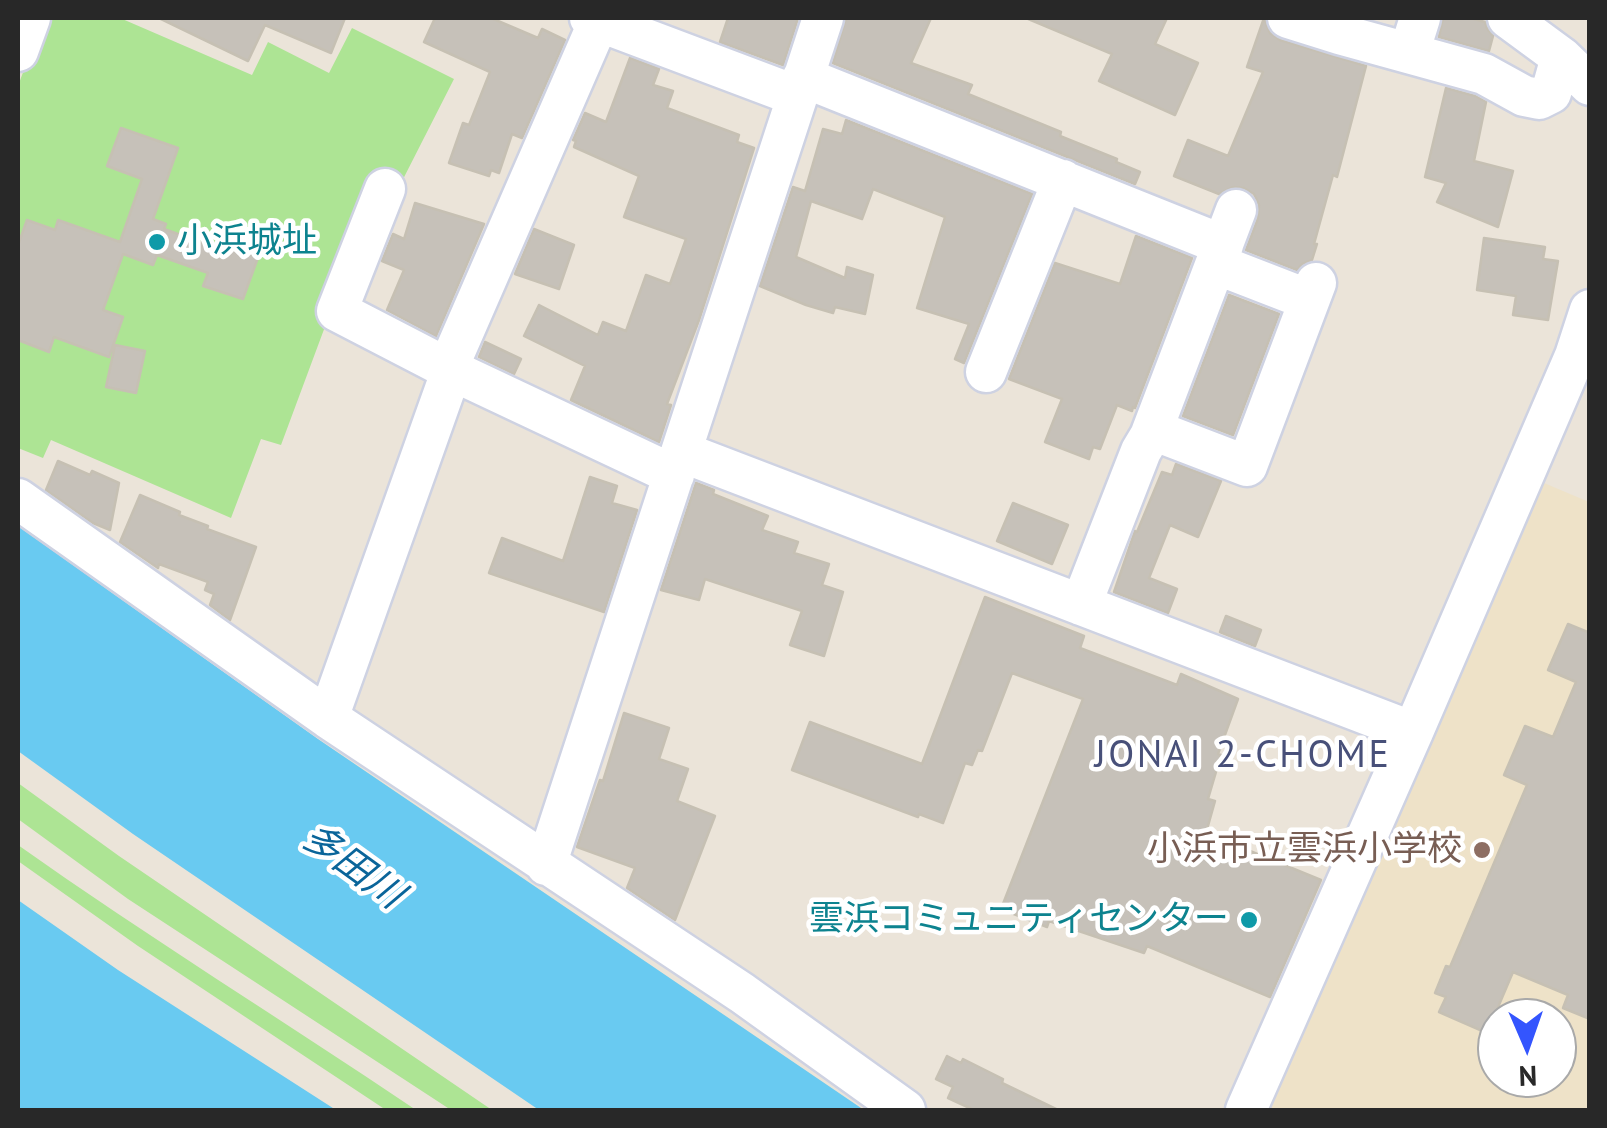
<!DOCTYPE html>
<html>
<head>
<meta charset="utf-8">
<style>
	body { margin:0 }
	#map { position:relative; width:1607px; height:1128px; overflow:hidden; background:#ebe4d9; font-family:"PT Sans",sans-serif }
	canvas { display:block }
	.frame { position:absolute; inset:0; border:20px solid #282828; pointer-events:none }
	.north { position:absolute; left:1477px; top:998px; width:100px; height:100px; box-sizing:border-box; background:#fff; border:2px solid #a9a9a9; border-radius:50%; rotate:178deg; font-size:28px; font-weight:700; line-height:40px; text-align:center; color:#282828 }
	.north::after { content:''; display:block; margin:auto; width:35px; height:45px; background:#3455fe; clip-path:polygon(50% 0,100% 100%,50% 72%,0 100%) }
</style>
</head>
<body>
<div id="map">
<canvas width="1607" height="1128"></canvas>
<div class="frame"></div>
<div class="north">N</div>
</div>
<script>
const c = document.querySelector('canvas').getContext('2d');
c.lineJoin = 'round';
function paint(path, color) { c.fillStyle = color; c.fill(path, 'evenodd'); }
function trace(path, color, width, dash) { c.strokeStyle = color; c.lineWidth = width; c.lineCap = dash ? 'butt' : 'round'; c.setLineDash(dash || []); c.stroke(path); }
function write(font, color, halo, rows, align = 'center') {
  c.font = font + ' "PT Sans","Noto Sans JP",sans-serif'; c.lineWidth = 9; c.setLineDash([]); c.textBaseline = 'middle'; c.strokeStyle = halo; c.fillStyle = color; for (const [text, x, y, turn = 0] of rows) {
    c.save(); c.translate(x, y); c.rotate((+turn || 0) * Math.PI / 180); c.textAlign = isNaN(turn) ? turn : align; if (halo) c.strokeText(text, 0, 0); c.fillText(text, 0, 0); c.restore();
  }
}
paint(new Path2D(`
	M1537,480L1589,502V1110H1259ZM1497,1018H1557V1078H1497Z`), '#eee2c8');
paint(new Path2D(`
	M43,18H120L252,75L268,42L329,73L352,28L454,79L397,191L339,289L281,445L261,439L231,518L51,440L43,458L18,448V86Z
	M18,783L119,856L492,1110H451L128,899L18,819Z
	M18,845C148,937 284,1021 416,1110H386L138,946L18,861Z`), '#ade494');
paint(new Path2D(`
	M18,526L318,739L864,1110H539L133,834L18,751Z
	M18,900L118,970L336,1110H18Z`), '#69caf1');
const building = new Path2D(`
	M159,18H345L331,53L265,25L248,61Z
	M435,18H491L538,38L542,29L565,40L522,138L512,134L499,173L491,170L489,176L449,163L463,123L469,125L490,72L424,42Z
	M728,18H798L783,65L720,42Z
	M846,18H931L911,63L972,85L968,94L1061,132L1060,136L1117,159L1116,162L1140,172L1135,184L833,63Z
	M1026,18H1167L1155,44L1198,63L1175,115L1099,81L1112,54Z
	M1264,18L1270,33L1280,40L1366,66L1337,177L1333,175L1314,244H1317L1312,260L1302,264L1297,270L1246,250L1258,218L1259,205L1254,194L1244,188L1233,187L1219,194L1174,176L1188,140L1228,156L1263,72L1247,67Z
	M1443,18H1471L1485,22L1487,28L1493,36L1489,51L1439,37Z
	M630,58L659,69L653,85L673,91L667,108L739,135L737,142L754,148L699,320L667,404L671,405L659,442L571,400L585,366L524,336L539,305L598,335L603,322L626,331L646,275L670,284L686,239L624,217L639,176L574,147L576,141L573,140L585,113L606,122Z
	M1446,88L1475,96L1486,102L1474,161L1513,171L1498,227L1437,202L1446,183L1425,177Z
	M846,120L1032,194L964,363L955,359L969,324L917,308L945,217L873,189L862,219L811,201L796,257L845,278L847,267L873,275L865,314L835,307L833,313L806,305L760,286L793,187L805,191L823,129L842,134Z
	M121,128L178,148L153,219L166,224L164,229L214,247L218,237L260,252L243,299L203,286L208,273L157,255L153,265L123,254L103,310L123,317L109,357L54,337L49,352L18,340V245L27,220L55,230L58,220L120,242L142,179L107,166Z
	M415,203L484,224L436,336L387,310L404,270L382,261L393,234L404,239Z
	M534,229L574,245L559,289L515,274Z
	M1136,236L1192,258L1135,408L1133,407L1132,411L1117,405L1100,449L1093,447L1089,459L1045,442L1062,399L1009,379L1055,263L1120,284Z
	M1484,238L1545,247L1543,259L1558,261L1548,320L1513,315L1516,296L1477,290Z
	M1229,295L1279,314L1233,435L1183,416Z
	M485,342L521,359L514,374L479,357Z
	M115,345L145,351L136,393L106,387Z
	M58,461L90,475L92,471L119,483L110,530L93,523L46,490Z
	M1176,464L1221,481L1198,537L1170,525L1149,578L1177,589L1168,613L1114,592L1135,531L1137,532L1162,472L1172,475Z
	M590,477L617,486L612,503L637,510L604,612L489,573L502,538L563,561Z
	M696,483L714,490L713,494L768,516L762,530L798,542L794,553L829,564L822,585L843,592L824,656L790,645L802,611L705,579L699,600L661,590Z
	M140,495L180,512L179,515L208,526L207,529L256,547L230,620L210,605L214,594L205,590L208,582L159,564L158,568L120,542Z
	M1013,503L1068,525L1052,564L997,541Z
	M985,597L1084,636L1080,648L1177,685L1181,674L1238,699L1218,754L1221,755L1208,799L1215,801L1206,833L1321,880L1270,997L1147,946L1144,953L1049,921L1047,927L1001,909L1083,699L1012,673L982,751L978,750L972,765L965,763L943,823L919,814L918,817L792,770L810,722L922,764Z
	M1226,616L1261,630L1255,646L1220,632Z
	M1568,624L1590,633V1019L1563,1008L1568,995L1513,972L1487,1033L1439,1012L1446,997L1435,993L1446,966L1450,967L1527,785L1504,775L1525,726L1553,737L1576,682L1548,670Z
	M624,713L669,728L659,759L688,769L677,801L715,816L675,920L627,888L635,868L577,847L600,780L603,781Z
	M947,1056L961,1063L963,1059L1003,1079L1002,1083L1058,1110H974L948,1098L953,1087L936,1079Z`);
paint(building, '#c6c1b9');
trace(building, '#c6c0b3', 2.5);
const minor = new Path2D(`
	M590,18L797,96
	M1288,18L1339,34L1484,74L1524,96L1539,99L1551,93L1561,57
	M1508,18L1561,57L1590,85
	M18,51L30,18
	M1409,53L1420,18
	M803,77L1223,245
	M385,189L337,311L449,369L674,475
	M1216,264L1309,300
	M986,372L1063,180
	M1153,430L1247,466L1316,283
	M682,452L1413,732
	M18,499L328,718L742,993L905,1110
	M1081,605L1141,451L1150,436L1236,210
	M328,718L449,378L450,363L599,21
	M546,865L823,18
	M1246,1110L1413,732L1575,356L1590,310`);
trace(minor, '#ced2e2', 45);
trace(minor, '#fff', 40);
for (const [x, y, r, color] of [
	[157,242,10,"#0f9aa8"],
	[1482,850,10,"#8d6e63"],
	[1249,920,10,"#0f9aa8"]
]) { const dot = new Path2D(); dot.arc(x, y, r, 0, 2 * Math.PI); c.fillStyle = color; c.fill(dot); trace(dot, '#fff', 4); }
write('35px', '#0d838f', '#fff', [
	["小浜城址",177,242],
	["雲浜コミュニティセンター",1229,920,"right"]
], 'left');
write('35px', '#785e54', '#fff', [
	["小浜市立雲浜小学校",1462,850]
], 'right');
c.letterSpacing = '2.5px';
write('38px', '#485079', '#fff', [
	["JONAI 2-CHOME",1243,756]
]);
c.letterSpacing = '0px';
write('italic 38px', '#0a659a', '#fff', [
	["多田川",352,867,36]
]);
</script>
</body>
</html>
